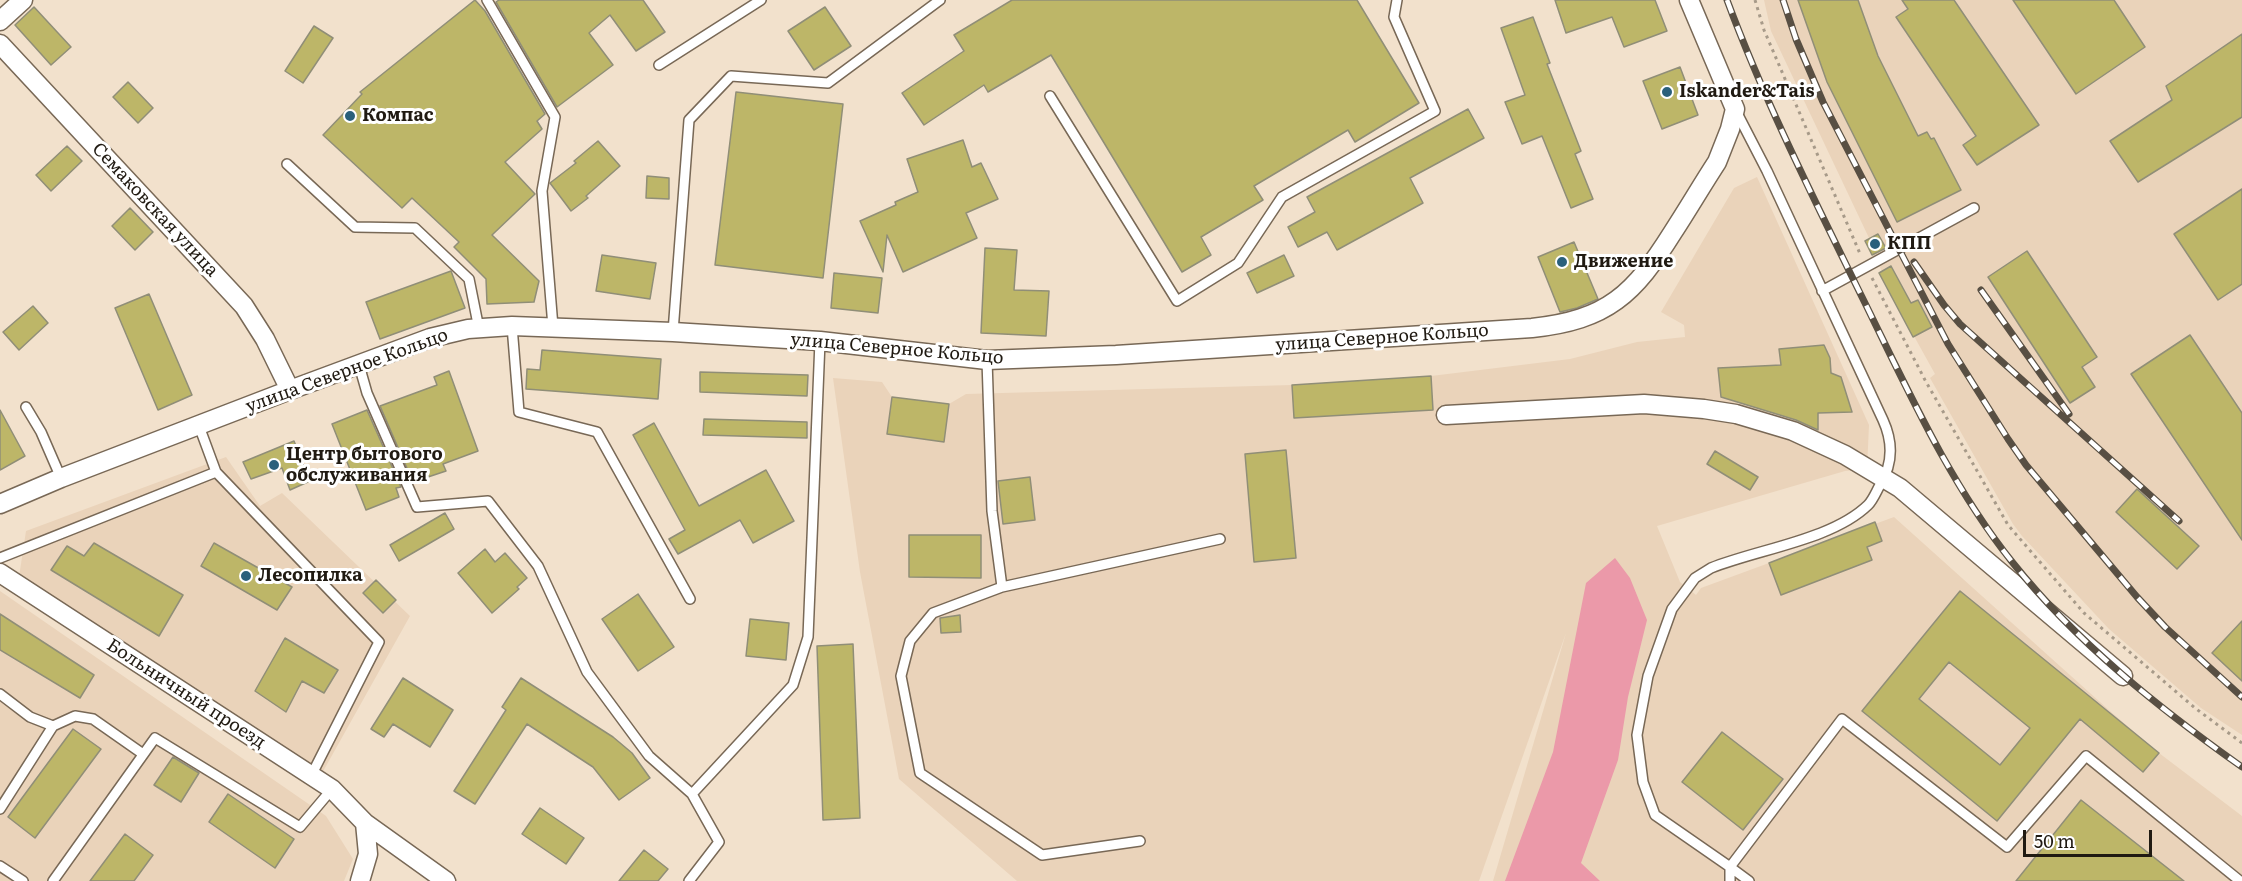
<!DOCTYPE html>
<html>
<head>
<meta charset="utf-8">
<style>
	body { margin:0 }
	#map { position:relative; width:2242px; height:881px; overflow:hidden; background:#f2e1cc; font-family:Literata,serif }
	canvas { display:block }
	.scale { position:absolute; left:2023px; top:830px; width:129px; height:27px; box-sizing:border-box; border:3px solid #201a12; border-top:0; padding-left:8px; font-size:18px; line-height:21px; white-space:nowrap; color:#201a12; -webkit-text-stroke:4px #fff; paint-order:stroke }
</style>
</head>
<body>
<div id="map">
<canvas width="2242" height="881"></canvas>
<div class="scale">50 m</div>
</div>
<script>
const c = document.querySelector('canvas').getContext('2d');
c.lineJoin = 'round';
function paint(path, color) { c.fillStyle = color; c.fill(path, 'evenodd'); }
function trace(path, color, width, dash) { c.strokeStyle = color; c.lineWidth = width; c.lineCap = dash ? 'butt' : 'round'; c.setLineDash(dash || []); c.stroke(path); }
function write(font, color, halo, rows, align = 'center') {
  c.font = font + ' Literata,serif'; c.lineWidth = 6; c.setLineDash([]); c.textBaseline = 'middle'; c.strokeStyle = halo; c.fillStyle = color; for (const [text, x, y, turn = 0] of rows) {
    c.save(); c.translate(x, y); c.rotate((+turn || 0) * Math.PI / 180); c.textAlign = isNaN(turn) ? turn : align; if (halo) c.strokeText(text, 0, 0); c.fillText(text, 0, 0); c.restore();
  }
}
paint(new Path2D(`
	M1764,0H2242V735L2201,708L2109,629L2022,536L2013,524L1930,378L1935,374L1879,273L1882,271L1865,241L1869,238L1771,31Z
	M1757,177L1869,425L1867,469L1845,471L1657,526L1680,582L1696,595L1701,588L1894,517L2110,711L2159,753L2242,816V881H1493L1566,633L1479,881H1017L899,779L860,572L833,378L882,382L892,397L949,404L966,394L1292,385L1431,376L1570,359L1637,342L1685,337L1684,325L1661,312L1734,188Z
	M226,457L260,506L282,493L410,616L321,775L19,577L26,531Z
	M0,591L326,816L353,859L344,881H0Z`), '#ead3ba');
paint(new Path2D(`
	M1615,558L1630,578L1647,620L1628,697L1618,760L1581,863L1600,881H1505L1553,752L1586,583Z`), '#eb99a9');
const building = new Path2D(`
	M475,0L485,11L545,114L537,121L542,129L505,162L535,194L492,235L539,281L534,302L487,304L486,279L454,247L459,242L412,198L402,208L323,135L362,94L360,92Z
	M499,0H643L665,32L636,51L610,15L589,33L613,65L557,107L496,2Z
	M1012,0H1357L1419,103L1355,142L1348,130L1254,186L1263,200L1201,237L1211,255L1182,272L1051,55L988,92L984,85L924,125L902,93L964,51L954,35Z
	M1555,0H1655L1667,31L1624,47L1612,17L1566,33Z
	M1798,0H1858L1878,56L1918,136L1927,132L1931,139L1934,138L1961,190L1897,222L1827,82Z
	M1902,0H1954L2039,125L1977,165L1963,145L1976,136L1896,17L1908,9Z
	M2013,0H2114L2145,47L2076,94Z
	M34,7L71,47L51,65L15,25Z
	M825,7L851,46L814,70L788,31Z
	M1533,17L1550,63L1547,64L1581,151L1575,154L1593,199L1571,208L1542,136L1522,144L1505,102L1525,95L1501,28Z
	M314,26L333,38L303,83L285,71Z
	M2242,34V117L2138,182L2110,141L2172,100L2166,86Z
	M1680,67L1698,115L1662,129L1643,81Z
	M128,82L153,108L138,123L113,97Z
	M736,92L843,104L823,278L715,265Z
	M1468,109L1484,138L1410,178L1423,203L1337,250L1327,232L1298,247L1288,227L1315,212L1307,197Z
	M963,140L972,167L981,163L998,199L966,213L977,238L903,272L887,235L883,272L860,221L896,205L895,202L918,192L907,159Z
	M598,141L620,166L586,196L588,198L571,211L550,183L576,163L574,161Z
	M67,146L82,161L51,191L36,175Z
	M647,176L669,178V199L646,198Z
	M2242,189V284L2218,300L2174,234Z
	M130,208L153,232L135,250L112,226Z
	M1878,234L1886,248L1872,255L1865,241Z
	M1574,242L1598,299L1577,308L1560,312L1538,257Z
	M985,248L1017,250L1014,290L1049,291L1046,336L981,333Z
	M2027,251L2097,357L2082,367L2095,387L2070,403L1988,277Z
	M602,255L656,263L650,299L596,291Z
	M1284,255L1294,276L1257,293L1247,273Z
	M1891,266L1911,303L1918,300L1932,327L1913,337L1879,273Z
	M451,271L465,308L380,339L366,302Z
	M834,273L882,278L878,313L831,308Z
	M149,294L192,395L158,410L115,308Z
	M33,306L48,323L19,350L3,332Z
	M2190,335L2242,413V540L2131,374Z
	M1824,345L1830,358L1831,373L1841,377L1852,412L1818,413V430L1796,420L1721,397L1718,368L1781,365L1779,349Z
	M542,350L661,359L658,399L526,389L527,369L540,370Z
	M449,371L478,451L443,464L446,471L413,482L380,406L437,385L434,377Z
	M700,372L808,375L807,396L700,392Z
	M1431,376L1433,410L1294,418L1292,385Z
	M892,397L949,404L944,442L887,434Z
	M0,410L25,456L0,470Z
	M367,410L401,487L396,488L399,497L366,510L332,424Z
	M704,419L807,422V438L703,435Z
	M654,423L699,506L766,470L794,521L753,543L740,520L678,554L669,539L685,530L633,435Z
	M294,441L310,481L290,490L282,468L251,479L243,462Z
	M1286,450L1296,558L1254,562L1245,454Z
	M1715,451L1758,477L1750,490L1707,464Z
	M1030,477L1035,520L1003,524L998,481Z
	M2137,489L2199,546L2177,569L2116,512Z
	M445,513L454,529L399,561L390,545Z
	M1875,522L1882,541L1867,547L1872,560L1781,595L1769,563Z
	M909,535H981V578L909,577Z
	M94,543L183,595L159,636L51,570L67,546L84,556Z
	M214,543L292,587L277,610L201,566Z
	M485,549L495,562L505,553L527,578L517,587L519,589L492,613L458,573Z
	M376,580L396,600L383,613L363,593Z
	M1960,591L2159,753L2143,772L2080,719L1997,821L1862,711ZM1949,662L2030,728L2000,765L1919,699Z
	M638,594L674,647L638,671L602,619Z
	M0,614L94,675L80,698L0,650Z
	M960,615L961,632L941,633L940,618Z
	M750,619L789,623L786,660L746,656Z
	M2242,621V681L2212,653Z
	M285,638L338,670L324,693L302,681L286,712L255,691Z
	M853,644L860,818L823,820L817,646Z
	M403,678L453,710L430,747L393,724L384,737L371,729Z
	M521,678L613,737L632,753L650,778L619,800L593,767L527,724L475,804L454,791L506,710L502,707Z
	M73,729L101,749L35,838L8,817Z
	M1722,732L1783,779L1743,830L1682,782Z
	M173,757L199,773L181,802L154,785Z
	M228,794L294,839L275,868L209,822Z
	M2081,800L2184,881H2016Z
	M540,808L584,838L566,864L522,834Z
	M125,834L153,855L134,881H90Z
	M644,850L668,869L658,881H619Z`);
paint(building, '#bdb668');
trace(building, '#908e77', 1.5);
const lane = new Path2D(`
	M487,0L555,117L542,191L553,327
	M659,65L761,0
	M1050,96L1177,301L1238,263L1282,197L1435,111L1394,17L1397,0
	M287,164L355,227L415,228L469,279L479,329
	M1822,291L1974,208
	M512,326L519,412L597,432L690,599
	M673,332L689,120L731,76L828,83L940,0
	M987,360L992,511L1002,587L933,613L910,641L901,676L920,773L1042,855L1140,841
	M359,365L367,393L417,507L488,501L538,566L587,672L649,756L692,794
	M26,407L41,432L61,478
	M199,426L216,472
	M0,558L216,472L379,642L311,776
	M1002,587L1220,539
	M0,694L30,717L53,726L75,716L93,719L143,754
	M0,809L53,726
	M0,866L23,881
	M53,881L155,738L300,827L332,789
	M689,881L719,842L692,794L793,685L808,637L820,341
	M1730,881V867L1655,815L1643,782L1637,735L1648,676L1672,609L1695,578L1711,568C1758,549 1832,540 1868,505C1873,500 1876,492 1880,485C1893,464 1893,442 1883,420L1767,171L1736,111
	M1749,881L1730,867L1842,719L2007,847L2086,756L2240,881`);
const street = new Path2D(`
	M0,21L23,0
	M0,44L244,306L265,339L290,390
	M1446,415L1644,404L1704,409L1736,414L1793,431L1845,455L1900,488L2123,676
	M0,504L61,478L290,390L430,338L468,329L512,326L673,332L820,341L987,360L1116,355L1532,328C1608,320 1634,294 1673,232C1688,209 1702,185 1717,162L1730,129L1735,109L1689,0
	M0,573L332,789L365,823L446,881
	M360,881L368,854L365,823`);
trace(lane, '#786856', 12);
trace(street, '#786856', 21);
trace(new Path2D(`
	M1755,0L1764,30L1861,256
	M1872,278L1925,380L2008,525L2084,613L2195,708L2242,743`), '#a79a89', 3, [3, 4.5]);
trace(lane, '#fff', 9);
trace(street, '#fff', 18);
const rail = new Path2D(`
	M1727,0C1765,102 1814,199 1862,297C1907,388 1949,483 2013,563C2076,642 2160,709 2242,767
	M1783,0L1796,39L1823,102L1948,344L2008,439L2026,465L2137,597L2165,627L2242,697
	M1914,262L1944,305L1960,324L2179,521
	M1981,290L2069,414`);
trace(rail, '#584f43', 7);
trace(rail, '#fff', 4.5, [14]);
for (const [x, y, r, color] of [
	[1667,92,6,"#2a607b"],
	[350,116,6,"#2a607b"],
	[1875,244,6,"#2a607b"],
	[1562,262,6,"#2a607b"],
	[274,465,6,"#2a607b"],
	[246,576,6,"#2a607b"]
]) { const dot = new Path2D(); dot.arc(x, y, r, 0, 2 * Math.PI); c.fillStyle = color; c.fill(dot); trace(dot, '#fff', 2); }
write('bold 18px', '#201a12', '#fff', [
	["Iskander&Tais",1679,92],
	["Компас",362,116],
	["КПП",1887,244],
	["Движение",1574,262],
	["Центр бытового",286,455],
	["обслуживания",286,476],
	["Лесопилка",258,576]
], 'left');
write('18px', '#201a12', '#fff', [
	["Семаковская улица",155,210,47],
	["улица Северное Кольцо",1382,338,-4],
	["улица Северное Кольцо",897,349,5],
	["улица Северное Кольцо",347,371,-20],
	["Больничный проезд",186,694,33]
]);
</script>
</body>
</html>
